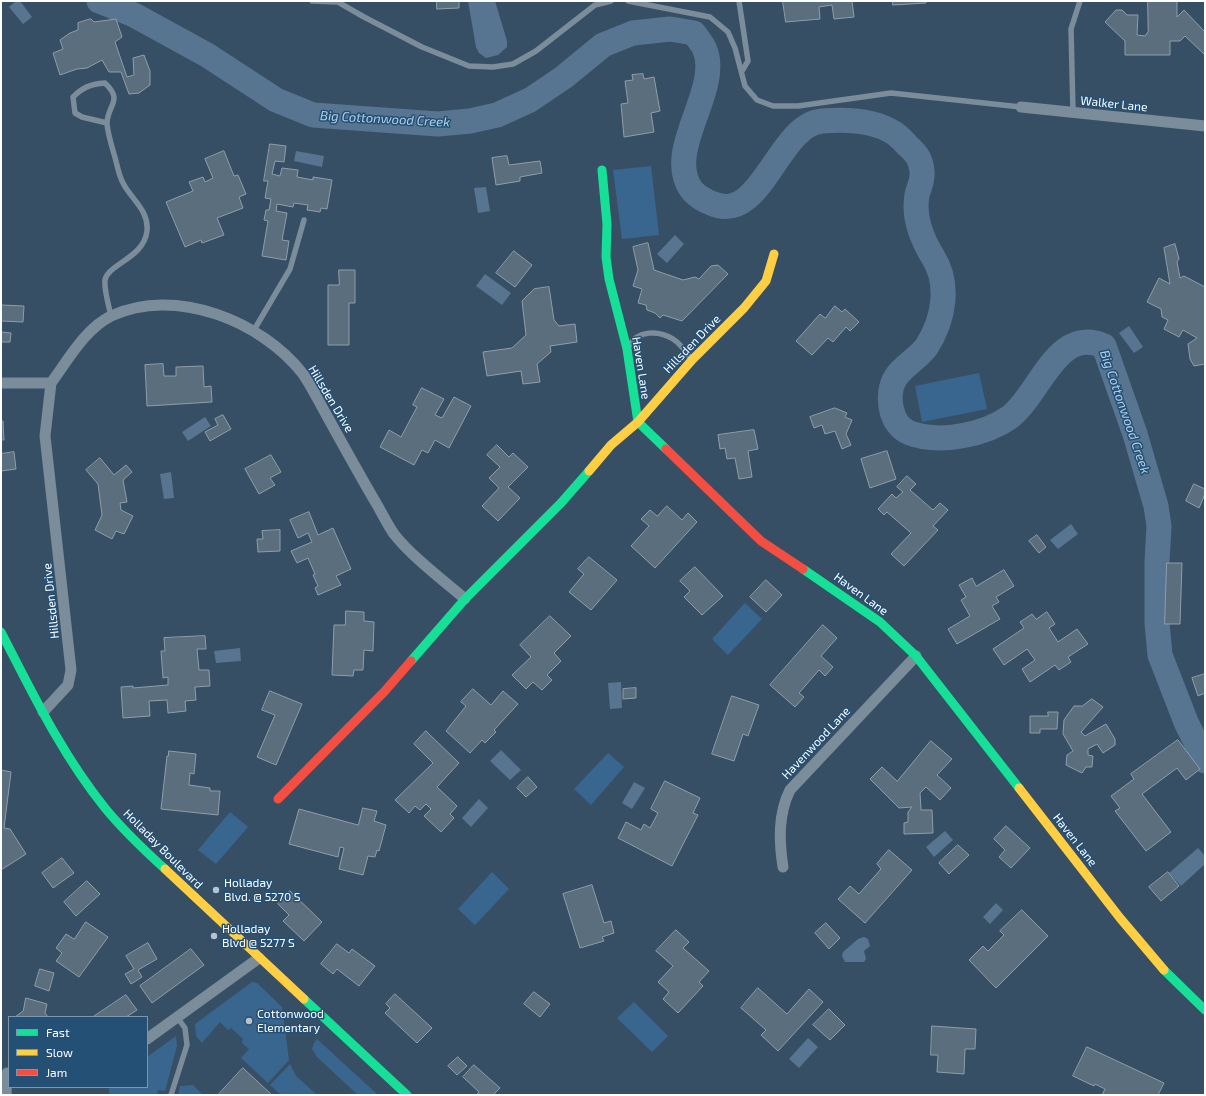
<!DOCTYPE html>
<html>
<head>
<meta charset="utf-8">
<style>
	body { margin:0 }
	#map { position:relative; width:1206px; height:1096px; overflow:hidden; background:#374f64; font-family:"Exo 2",sans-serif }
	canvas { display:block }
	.frame { position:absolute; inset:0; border:2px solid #fff; pointer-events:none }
	.legend { position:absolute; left:8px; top:1016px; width:140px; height:72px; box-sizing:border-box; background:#255076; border:1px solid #7c96ad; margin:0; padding:5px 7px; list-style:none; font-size:12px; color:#fff }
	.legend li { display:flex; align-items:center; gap:8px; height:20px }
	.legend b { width:20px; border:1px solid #7c96ad }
</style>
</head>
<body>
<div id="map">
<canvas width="1206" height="1096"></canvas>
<div class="frame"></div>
<ul class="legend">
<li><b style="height:5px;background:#16e098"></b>Fast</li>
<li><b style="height:5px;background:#ffcf43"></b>Slow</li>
<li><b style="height:5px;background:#f24e42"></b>Jam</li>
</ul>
</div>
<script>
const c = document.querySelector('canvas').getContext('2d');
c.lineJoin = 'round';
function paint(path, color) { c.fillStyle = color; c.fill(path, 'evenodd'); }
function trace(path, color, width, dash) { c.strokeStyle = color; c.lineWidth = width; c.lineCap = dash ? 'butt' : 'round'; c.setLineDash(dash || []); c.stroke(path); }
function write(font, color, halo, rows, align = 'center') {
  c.font = font + ' "Exo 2",sans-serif'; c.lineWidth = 3; c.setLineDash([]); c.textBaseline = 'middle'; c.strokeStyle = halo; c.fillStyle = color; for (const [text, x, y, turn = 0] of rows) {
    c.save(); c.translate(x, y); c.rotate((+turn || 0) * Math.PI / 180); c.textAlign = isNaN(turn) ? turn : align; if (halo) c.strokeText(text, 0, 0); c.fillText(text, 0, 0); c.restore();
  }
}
paint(new Path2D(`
	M651,166L659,235L622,239L613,170Z
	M979,373L987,409L922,422L915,386Z
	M745,603L762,619L728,655L712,639Z
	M608,753L624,767L591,805L574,789Z
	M230,812L248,827L216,864L198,850Z
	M492,872L509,889L475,925L458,909Z
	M252,982L257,983L282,1007L289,1060L268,1083L241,1058L249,1049L242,1043L243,1039L231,1028L228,1030L220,1022L202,1043L196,1036L195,1024Z
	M634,1002L668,1036L652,1052L617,1018Z
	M176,1036L177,1046L165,1091L158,1090L157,1095H109V1087H147V1057Z
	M317,1039L378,1095H358L317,1057L312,1049L314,1043Z
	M290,1064L296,1076L317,1095H281L270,1085Z
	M193,1085L203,1095H178L180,1086Z`), '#39668e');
paint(new Path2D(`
	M16,1H20L32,17L23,24L9,7Z
	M468,1H495L507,41V47L498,55L486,58L479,53L476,47Z
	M296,151L324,156L322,167L294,161Z
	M486,187L490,211L478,213L474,188Z
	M675,235L684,244L667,263L657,254Z
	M485,274L511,293L502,305L476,286Z
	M1129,326L1143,347L1134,353L1119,333Z
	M205,417L211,426L188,441L182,432Z
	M171,472L174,498L164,499L160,474Z
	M1071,524L1078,534L1058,549L1050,540Z
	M240,648L241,661L216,663L214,651Z
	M621,682L622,708L610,709L608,683Z
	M501,750L521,770L510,780L490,761Z
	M634,782L645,788L632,809L622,803Z
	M479,799L488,808L471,827L462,818Z
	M945,831L953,840L934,857L926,847Z
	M1198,848L1205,856V864L1181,886L1169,873Z
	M996,903L1003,910L990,924L983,917Z
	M864,937L868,939L870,946L864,951L866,959L864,962H845L842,956L843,952L858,939Z
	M808,1038L818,1047L799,1068L789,1059Z`), '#577591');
trace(new Path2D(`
	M99,1L134,15L207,55L276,100L313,115L438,124L470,121L497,115L530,100L564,77L603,45L633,33L670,29L694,33C697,38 703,44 705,50C721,91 664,150 691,189C695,195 705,201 711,203C762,226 777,125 822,121C845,119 874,120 894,133C899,136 904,142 908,146C917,154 921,160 922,171C923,181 919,187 917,195C913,217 922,239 933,257C950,284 944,319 927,346C919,358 904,365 896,377C885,394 890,426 910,433C939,444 985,435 1010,417C1040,394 1057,325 1104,346L1135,434L1156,506L1159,526L1157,562V623L1160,655L1186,722L1205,761`), '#577591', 25);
const building = new Path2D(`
	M437,1H459V8L437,9Z
	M783,1H852L854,17L834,19L832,5L819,7L820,19L786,22Z
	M893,1H926V3L893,5Z
	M1148,1H1177V17L1184,10L1205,32V55L1185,36L1180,41H1170V55H1125V41L1105,22L1116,10H1122L1127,15H1138L1137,35L1145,36L1148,32Z
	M91,19L94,22L116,19L122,37L115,42L127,77L134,75L133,58L144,55L150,71V85L139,93L129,94L121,72H109L102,60L87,68L77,69L60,75L53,53L63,49L60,40L70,33L78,30V23Z
	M643,74L644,79L654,77L660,111L651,113L654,132L624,137L621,104L628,103L625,81L633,80L632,75Z
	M270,144L286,146L284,162L275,161L272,174L280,176L282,168L298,170L297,177L313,180V177L332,180L327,209L321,208L320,212L307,210L308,205L294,203L293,207L277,204L276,211L287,213L282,240L289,241L286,260L262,256L268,221L264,220L266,210H269L271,199L265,198L268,181H264Z
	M224,151L234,176L238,175L246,194L239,197L243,208L217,218L224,235L202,243L201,240L185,247L166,202L193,191L189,182L203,177L205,182L213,178L205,159Z
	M507,156L509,165L540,161L542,173L520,177V181L496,185L492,158Z
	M648,243L654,270L683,280L695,277L699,279L711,266L718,265L728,274L682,321L663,315L660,318L655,313L647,310L646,305L638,303L642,289L633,286L638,270L633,247Z
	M1175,244L1179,259L1177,262L1180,278L1184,276L1205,287V364L1194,366L1190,359L1188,344L1197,338L1183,330L1179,337L1164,329L1168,320L1162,317L1161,309L1147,302L1159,278L1170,284L1164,248Z
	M514,251L532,265L515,287L496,273Z
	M339,270H355V303H349V345H328V285H339Z
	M549,287L554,320L559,326L575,324L577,342L550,346L551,352L537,364L540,382L523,384L521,371L487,376L483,352L512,348L526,335L522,301L534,289Z
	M1,305L24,306L23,322L1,321Z
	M835,306L842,312L845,309L859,322L850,331L846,327L833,342L828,338L812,355L796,341L820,314L825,318Z
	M1,332L11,333L10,342H1Z
	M163,364L164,376H176V367L203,366L204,387L211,386L212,402L147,406L145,365Z
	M422,388L444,399L435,415L442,418L454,397L471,406L449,448L435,440L428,453L422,450L414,465L380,447L389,430L401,437L417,407L413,405Z
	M835,408L847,413L845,417L852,420L846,434L851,445L842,449L835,431L825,434L822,425L814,428L810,417Z
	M223,415L231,429L210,441L205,432L218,425L215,419Z
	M1,421H3L4,440H1Z
	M754,430L758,449L748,451L752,477L739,479L735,458L727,459L725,448L720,449L718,435Z
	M497,445L509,457L513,453L528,467L508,487L520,498L498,521L482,506L499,488L489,478L500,467L487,455Z
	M887,451L896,479L870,488L861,459Z
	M14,452L16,469L1,471V454Z
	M271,455L281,472L270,478L275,485L259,494L245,469Z
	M100,458L114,475L126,465L132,472L123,480L127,502L120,503L121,510L133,516L124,534L116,531L112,539L95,530L102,515L98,484L86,470Z
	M907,476L916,484L910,490L933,510L940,503L948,510L933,526L938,530L904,566L891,554L911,533L887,512L884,515L878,509L892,494L896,498L903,492L897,487Z
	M1194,484L1205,489V494L1199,508L1186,501Z
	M667,506L682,520L688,513L697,522L655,568L631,546L649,526L641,519L650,510L657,516Z
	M309,512L318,535L333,528L351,569L336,576L341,585L318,595L315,588L318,586L313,575L315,574L308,558L297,563L291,551L312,542L308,533L298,538L290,520Z
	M280,530V551L258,552L257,539H263L262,531Z
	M1037,535L1046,547L1039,553L1029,541Z
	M589,557L617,580L591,610L569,592L584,574L578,569Z
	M1167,563H1182L1180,624H1165Z
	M695,567L723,596L702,615L684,597L690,591L680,581Z
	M1004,570L1014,586L996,597L999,602L992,606L1000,619L957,644L948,629L970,616L961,600L966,597L959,585L972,578L976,586Z
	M766,580L782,595L766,612L750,597Z
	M346,611L364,612V621L374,622L373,651L364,650L363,670H354L353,676L332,675L334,625H345Z
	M1047,612L1055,624L1049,628L1058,642L1077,629L1088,644L1068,657L1071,662L1059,670L1055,665L1030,682L1022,669L1035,660L1027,649L1004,665L993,649L1024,628L1020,622L1032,614L1036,619Z
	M550,616L571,636L554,653L561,661L547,675L552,680L542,690L533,682L526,689L512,675L531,657L520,645Z
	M823,625L837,638L821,656L833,667L825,676L819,670L799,693L804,697L795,707L770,685Z
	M205,636L206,649H197L199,670H209L210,686L195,687L196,700L185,701L186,711L168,713L167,700L149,701L150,716L123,718L121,687L133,686V688L168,685V677L163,678L161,651H165L164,638Z
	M1205,674V693L1198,696L1192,678Z
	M636,688V698L623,699V689Z
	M473,689L491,705L503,691L518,704L494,730L496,732L485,743L482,740L470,753L446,731L466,706L461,702Z
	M270,691L302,704L276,765L257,757L275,715L262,710Z
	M732,696L759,705L748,736L743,734L734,761L712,754Z
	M1092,699L1103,707L1081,732L1085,736L1106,724L1115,739V745L1103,753L1097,744L1088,749V755L1093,756L1092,767H1086L1082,773L1066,765L1067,755L1073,751L1063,734L1064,720L1074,706H1082Z
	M1048,712H1058L1057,729H1040V733H1030V716H1048Z
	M426,731L459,763L437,787L457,806L450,814L454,818L441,832L424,816L431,809L426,804L420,810L415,806L409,813L395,800L433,763L414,744Z
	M1178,740L1200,769L1186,780L1177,768L1142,794L1171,832L1146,851L1115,811L1120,808L1111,796L1134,779L1131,774Z
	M931,741L952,759L937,775L951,788L940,800L926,787L920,793L921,810H932L933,833L904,834V823L908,822V812L912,807L899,808L870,779L882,767L897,781Z
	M169,751L196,754L194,774L190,773L189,785L210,788V791H220L218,815L161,809L167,756H168Z
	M1,770L11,772L4,828L10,829L26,854L1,870Z
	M528,777L537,787L526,797L517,788Z
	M665,781L700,798L693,813L698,815L672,866L618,838L626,822L641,830L644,824L650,828L658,813L651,809Z
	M363,808L377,811L374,821L386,825L379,851L377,850L375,857L368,856L363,875L339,869L344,848L340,847L338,857L289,844L299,809L358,825Z
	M1006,826L1030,848L1011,868L999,857L1005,850L994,839Z
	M958,845L969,855L949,874L939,863Z
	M889,850L912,870L865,923L838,899L850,886L859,894L881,869L877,864Z
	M62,858L74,873L53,888L42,873Z
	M1168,872L1179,886L1161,901L1149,887Z
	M87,881L100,894L76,916L64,902Z
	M592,885L604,923L611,921L614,933L602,937L604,941L580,948L563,894Z
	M290,891L322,922L304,941L283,921L289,915L278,904Z
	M1022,910L1048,936L996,988L969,960L983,946L988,951L1004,935L1000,931Z
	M86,922L108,937L79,977L56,961L62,953L56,948L66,934L74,939Z
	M826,923L840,938L829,949L815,933Z
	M676,930L689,942L683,948L709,971L699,982L703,986L678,1013L663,999L669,992L658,982L673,966L656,951Z
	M148,943L157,959L138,970L142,977L131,984L125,974L134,969L126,956Z
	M337,944L349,953L352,949L375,966L359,986L337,969L333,974L321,964Z
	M191,949L204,965L152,1003L140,986Z
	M40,969L54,973L49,991L35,986Z
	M758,988L787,1014L809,989L823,1002L778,1051L761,1035L766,1030L741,1008Z
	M534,992L550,1004L540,1017L524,1004Z
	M395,994L432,1028L417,1043L385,1013L390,1008L386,1004Z
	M126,995L137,1010L126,1017H93Z
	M26,998L47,1004L45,1013L48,1017H15L23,1011Z
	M829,1009L845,1025L830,1040L813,1025Z
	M932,1026L976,1029L975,1049H965L964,1074L937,1072L938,1055H931Z
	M1087,1047L1164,1083L1158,1095H1102L1105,1089L1095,1084L1094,1086L1073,1076Z
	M458,1057L467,1066L457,1075L448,1066Z
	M474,1065L500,1088L493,1095H476L479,1092L463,1077Z
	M243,1068L272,1095H218Z`);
paint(building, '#5b6e7e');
trace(building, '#8e9eaa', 1);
trace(new Path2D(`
	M312,1L338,2L364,17L422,47L469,66L493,67L513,64L536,51L595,5L611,1
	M628,1L710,17L728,32L735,48L745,86L757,100L773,106H798L891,93L1021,107
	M739,1L748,61L742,71
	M1073,112L1071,29L1080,1
	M107,123L82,117L75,113L73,97C83,87 91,84 105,83C124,101 107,105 107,124C108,134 111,144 114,154C117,163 118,174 123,183C131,199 149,210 147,231C144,258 108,264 105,280C104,291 109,306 111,316
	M254,330L290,269L304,220
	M629,346C637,330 659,330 673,339C681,344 686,352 692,360
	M171,1095L187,1045L185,1028L177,1017`), '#7b8c9b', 5.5);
trace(new Path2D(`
	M1021,107L1205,126
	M1,383H51C68,360 85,329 111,316C175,286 262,321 303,374C312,387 319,402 327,416C343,445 359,474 376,503C382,513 387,524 394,534C411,556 444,581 465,599
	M43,712L68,685L71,670L45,436L51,383
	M783,867C779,841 778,814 790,790L916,656
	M147,1039L259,958
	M6,1095L7,1073`), '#7b8c9b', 11);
trace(new Path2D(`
	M602,170L607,224L606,257L609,279L627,349L638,422L666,449
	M803,569L880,622L916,656L1019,788
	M1,632C32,692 62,755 105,808C123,830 144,850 165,869
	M411,661L465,599L561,503L589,471
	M1164,970L1205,1010
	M304,999L407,1095`), '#16e098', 9);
trace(new Path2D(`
	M589,471L611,445L638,422L692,360L744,308L766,281L774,254
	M1019,788L1120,918L1164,970
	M165,869L304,999`), '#ffcf43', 9);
trace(new Path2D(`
	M666,449L761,541L803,569
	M278,799L384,692L411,661`), '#f24e42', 9);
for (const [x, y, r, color] of [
	[216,890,4,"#b9c1c9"],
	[214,936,4,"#b9c1c9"],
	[249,1021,4,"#b9c1c9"]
]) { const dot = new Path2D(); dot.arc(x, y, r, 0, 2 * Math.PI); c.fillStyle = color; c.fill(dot); trace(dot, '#255076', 1.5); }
write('12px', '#fff', '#255076', [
	["Walker Lane",1114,104,6],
	["Hillsden Drive",692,344,-46],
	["Haven Lane",641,368,81],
	["Hillsden Drive",331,399,59],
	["Haven Lane",861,594,36],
	["Hillsden Drive",51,601,-96],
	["Havenwood Lane",816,743,-47],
	["Haven Lane",1075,840,52],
	["Holladay Boulevard",163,849,45]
]);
write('12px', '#fff', '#255076', [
	["Holladay",224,883],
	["Blvd. @ 5270 S",224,897],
	["Holladay",222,929],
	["Blvd @ 5277 S",222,943],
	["Cottonwood",257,1014],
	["Elementary",257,1028]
], 'left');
write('italic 13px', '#b1d0ea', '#255076', [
	["Big Cottonwood Creek",385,119,3],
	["Big Cottonwood Creek",1125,412,71]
]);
</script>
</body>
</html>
